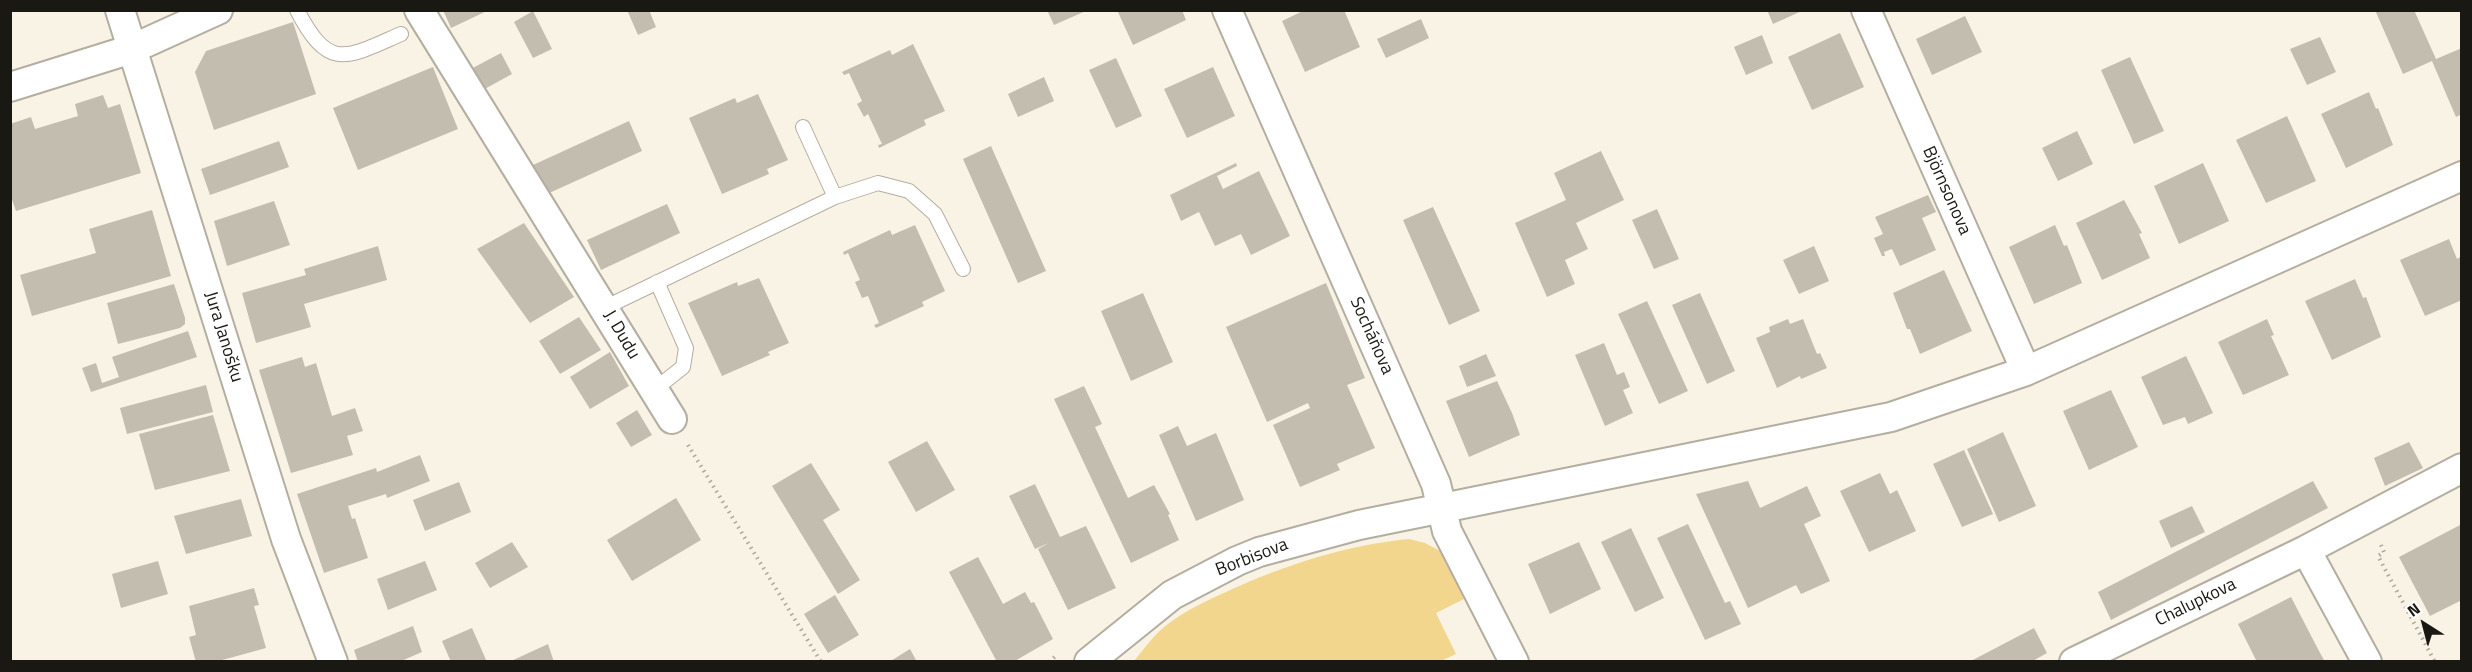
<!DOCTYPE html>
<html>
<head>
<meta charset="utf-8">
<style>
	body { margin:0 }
	#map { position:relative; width:2472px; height:672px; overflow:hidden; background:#f9f3e5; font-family:"Titillium Web",sans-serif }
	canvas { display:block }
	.frame { position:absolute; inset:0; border:12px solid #1a1813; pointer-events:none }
	.north { position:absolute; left:2394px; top:594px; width:60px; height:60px; -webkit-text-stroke:4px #fff; paint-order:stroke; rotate:324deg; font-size:16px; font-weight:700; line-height:24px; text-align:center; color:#1a1813 }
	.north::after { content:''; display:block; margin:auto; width:21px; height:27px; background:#1a1813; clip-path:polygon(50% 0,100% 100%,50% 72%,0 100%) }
</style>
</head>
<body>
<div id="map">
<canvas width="2472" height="672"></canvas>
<div class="frame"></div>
<div class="north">N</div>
</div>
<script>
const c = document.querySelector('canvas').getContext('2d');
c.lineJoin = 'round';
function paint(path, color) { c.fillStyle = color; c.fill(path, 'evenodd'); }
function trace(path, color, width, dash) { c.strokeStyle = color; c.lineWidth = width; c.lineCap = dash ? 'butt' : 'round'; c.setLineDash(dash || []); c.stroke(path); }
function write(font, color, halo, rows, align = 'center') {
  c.font = font + ' "Titillium Web",sans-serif'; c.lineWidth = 6; c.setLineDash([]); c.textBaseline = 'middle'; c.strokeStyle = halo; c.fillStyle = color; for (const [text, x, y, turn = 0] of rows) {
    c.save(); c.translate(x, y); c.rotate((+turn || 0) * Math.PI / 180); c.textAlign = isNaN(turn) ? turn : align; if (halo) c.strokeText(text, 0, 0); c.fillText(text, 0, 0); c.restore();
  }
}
paint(new Path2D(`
	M1409,539L1425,543L1440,551L1464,599L1436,613L1456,654L1441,661H1134C1145,648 1154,634 1168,624C1186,610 1208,600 1228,591C1285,565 1346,545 1409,539Z`), '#f3d68e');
paint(new Path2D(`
	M443,10H489L451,28Z
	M627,10H649L656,27L638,35Z
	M1047,10H1088L1054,25Z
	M1117,10H1182L1186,20L1133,45Z
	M1305,10H1344L1360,47L1305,72L1282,21Z
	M1767,10H1804L1773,24Z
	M2375,10H2414L2436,59L2462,48V114L2456,117L2432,61L2403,74Z
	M533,11L552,49L533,58L514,22Z
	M1965,16L1982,52L1932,75L1916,39Z
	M1421,19L1429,38L1386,58L1377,39Z
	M293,22L316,94L214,130L195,72L206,51Z
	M1840,33L1864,87L1812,110L1788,57Z
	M1762,35L1773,63L1746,75L1734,47Z
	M2320,37L2336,72L2307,85L2290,49Z
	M913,44L945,111L924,120L926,125L879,148L878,145L882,144L868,114L864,117L857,104L862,101L849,73L844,75L842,72L890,50L892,55Z
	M501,53L512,74L481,91L469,70Z
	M2130,57L2164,131L2134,144L2101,70Z
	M1116,58L1142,116L1116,128L1089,70Z
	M433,67L458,129L358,170L333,108Z
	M1213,67L1235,116L1187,138L1164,89Z
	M1044,77L1054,101L1018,117L1008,94Z
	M2369,92L2376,109L2378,108L2393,145L2346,168L2321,114Z
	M758,94L788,160L767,169L769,174L722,194L689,118L735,98L737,103Z
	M103,95L108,108L120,104L141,173L16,211L10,194V124L31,117L35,129L78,116L75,104Z
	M2287,116L2316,181L2266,203L2236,140Z
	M629,121L642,151L547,194L533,165Z
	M2077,131L2093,164L2058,181L2042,148Z
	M279,141L289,167L210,195L201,169Z
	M991,146L1046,271L1018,283L963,159Z
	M1601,151L1624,200L1576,223L1588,249L1565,260L1575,284L1547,297L1515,223L1566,200L1554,173Z
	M1236,163L1237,166L1217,176L1223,189L1259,171L1290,236L1251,255L1241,234L1215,246L1199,212L1181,221L1170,195Z
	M2203,163L2229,221L2179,244L2154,186Z
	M1928,195L1936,212L1922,218L1936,250L1900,266L1892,249L1884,252L1885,256H1882L1874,238L1883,234L1875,217Z
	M2124,200L2142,233L2139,234L2150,258L2102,280L2076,223Z
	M274,201L290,245L227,266L214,221Z
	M667,204L680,233L601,270L587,240Z
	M1433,207L1480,311L1449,325L1403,220Z
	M1657,209L1679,259L1654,269L1632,220Z
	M152,210L171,276L32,316L20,275L96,253L89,229Z
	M524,223L574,297L530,323L477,249Z
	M915,225L945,291L922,302L924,306L876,328L874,325L879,323L868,296L862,298L855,282L860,280L848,253L844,255L843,252L890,230L892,235Z
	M2055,225L2064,246L2067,245L2082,283L2034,304L2009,247Z
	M2449,239L2457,259L2460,257L2462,259V300L2425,316L2400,260Z
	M378,246L387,280L304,304L311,327L256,343L242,293L306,275L304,269Z
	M1814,246L1829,281L1799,294L1783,260Z
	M1944,270L1972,331L1920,354L1910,329H1907L1893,293Z
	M759,278L789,343L768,352L770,355L722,376L688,303L737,282L738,286Z
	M2355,279L2363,298L2366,297L2381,337L2332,360L2305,301Z
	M1326,283L1365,378L1347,385L1375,448L1337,464L1340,470L1300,487L1273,425L1310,408L1308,403L1267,422L1226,327Z
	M174,284L185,318V324L180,328L118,344L107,303Z
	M1143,293L1173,362L1131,381L1101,311Z
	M1700,293L1735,371L1707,384L1672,305Z
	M1647,301L1688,391L1659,404L1618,314Z
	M579,317L601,350L560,374L539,341Z
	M1788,319L1790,324L1803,319L1817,354L1820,353L1827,368L1801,379L1800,376L1777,388L1756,338L1770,332L1769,327Z
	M2267,319L2274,335L2271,336L2289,375L2243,395L2218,342Z
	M188,331L197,357L91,392L82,368L96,363L102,383L119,377L112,357Z
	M1604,343L1617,375L1624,372L1630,387L1623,390L1633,413L1605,426L1575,355Z
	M610,352L629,386L590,409L570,377Z
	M1486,354L1496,376L1467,387L1459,366Z
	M2186,356L2213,413L2188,424L2185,417L2163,425L2141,377Z
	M302,357L305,367L316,363L332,416L355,408L363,431L347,436L353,455L291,473L259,370Z
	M1497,381L1512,413L1520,435L1469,457L1446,401Z
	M206,385L213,412L127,434L120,408Z
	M1084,386L1102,424L1095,427L1128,498L1154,485L1170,514L1168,515L1179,540L1131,563L1054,399Z
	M2111,390L2138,447L2089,470L2063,411Z
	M637,410L652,435L631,447L616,423Z
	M213,415L230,471L155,490L139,434Z
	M1178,426L1187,446L1216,433L1244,500L1196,521L1159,435Z
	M2003,432L2036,506L1999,522L1967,449Z
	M927,441L955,490L916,512L888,462Z
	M2409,442L2423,468L2385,486L2374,458Z
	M1964,450L1993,514L1962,527L1933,464Z
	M420,455L430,481L387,498L386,494L348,506L352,519L355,518L368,558L324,573L297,494L376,468L377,472Z
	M811,463L840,510L823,520L860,580L838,594L772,486Z
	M1880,473L1890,494L1897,490L1916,531L1869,552L1840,491Z
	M1748,481L1760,508L1807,486L1821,516L1804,524L1830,581L1801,594L1796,585L1748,608L1696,494Z
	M2313,481L2328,508L2111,620L2098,592Z
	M459,482L471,512L425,531L413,500Z
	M1035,484L1060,537L1086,526L1116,588L1068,610L1038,549L1049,543L1035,549L1009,496Z
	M676,498L701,540L632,581L607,540Z
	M241,499L252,536L186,554L174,516Z
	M2192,506L2205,532L2171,548L2159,521Z
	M1688,524L1725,603L1730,601L1741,624L1705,640L1657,538Z
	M2462,524V600L2430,616L2399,557Z
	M1631,528L1664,598L1635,612L1601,542Z
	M512,542L528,567L490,588L475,563Z
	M1579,542L1601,589L1550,614L1528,564Z
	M978,557L1003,604L1025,592L1031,603L1034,602L1053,639L1013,662H997L949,572Z
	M158,561L168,594L121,608L112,574Z
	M425,561L437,590L388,610L377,579Z
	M254,588L259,605L254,606L266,648L215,662H196L189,637L196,635L189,606Z
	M835,595L859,635L828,653L804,614Z
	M2291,597L2319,651L2325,662H2257L2238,624Z
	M413,626L422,652L399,662H358L354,650Z
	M472,628L487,662H451L442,641Z
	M2034,628L2047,653L2031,662H1969Z
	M548,644L554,662H509Z
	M910,649L917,662H889Z`), '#c3bdaf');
const lane = new Path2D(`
	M297,10C329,72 346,58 401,34
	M803,127L835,197
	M604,308L835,197L878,183L909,191L935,214L963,269
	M654,390L683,367L686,348L657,282`);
const street = new Path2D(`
	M120,10L286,539L333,662
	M419,10L672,419
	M1227,10L1436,484L1447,531L1514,662
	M1866,10L2026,371
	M10,87L132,49L218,10
	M2306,550L2367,662
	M1089,662L1172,595L1237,561L1259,552L1359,525L1891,417L2026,371L2462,176
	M2074,662L2306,550L2462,468`);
trace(lane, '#b4aea1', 16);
trace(street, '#b4aea1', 32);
trace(new Path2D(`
	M688,445L821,662
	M2381,545L2384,552L2378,556L2435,662
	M1049,662L1058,654`), '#aca79d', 4, [1.5, 4.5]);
trace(lane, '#fff', 14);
trace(street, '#fff', 28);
write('18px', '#1a1813', '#fff', [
	["Björnsonova",1946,191,66],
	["J. Dudu",621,335,59],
	["Socháňova",1371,336,66],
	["Jura Janošku",223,337,73],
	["Borbisova",1252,558,-21],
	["Chalupkova",2196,603,-26]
]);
</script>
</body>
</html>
